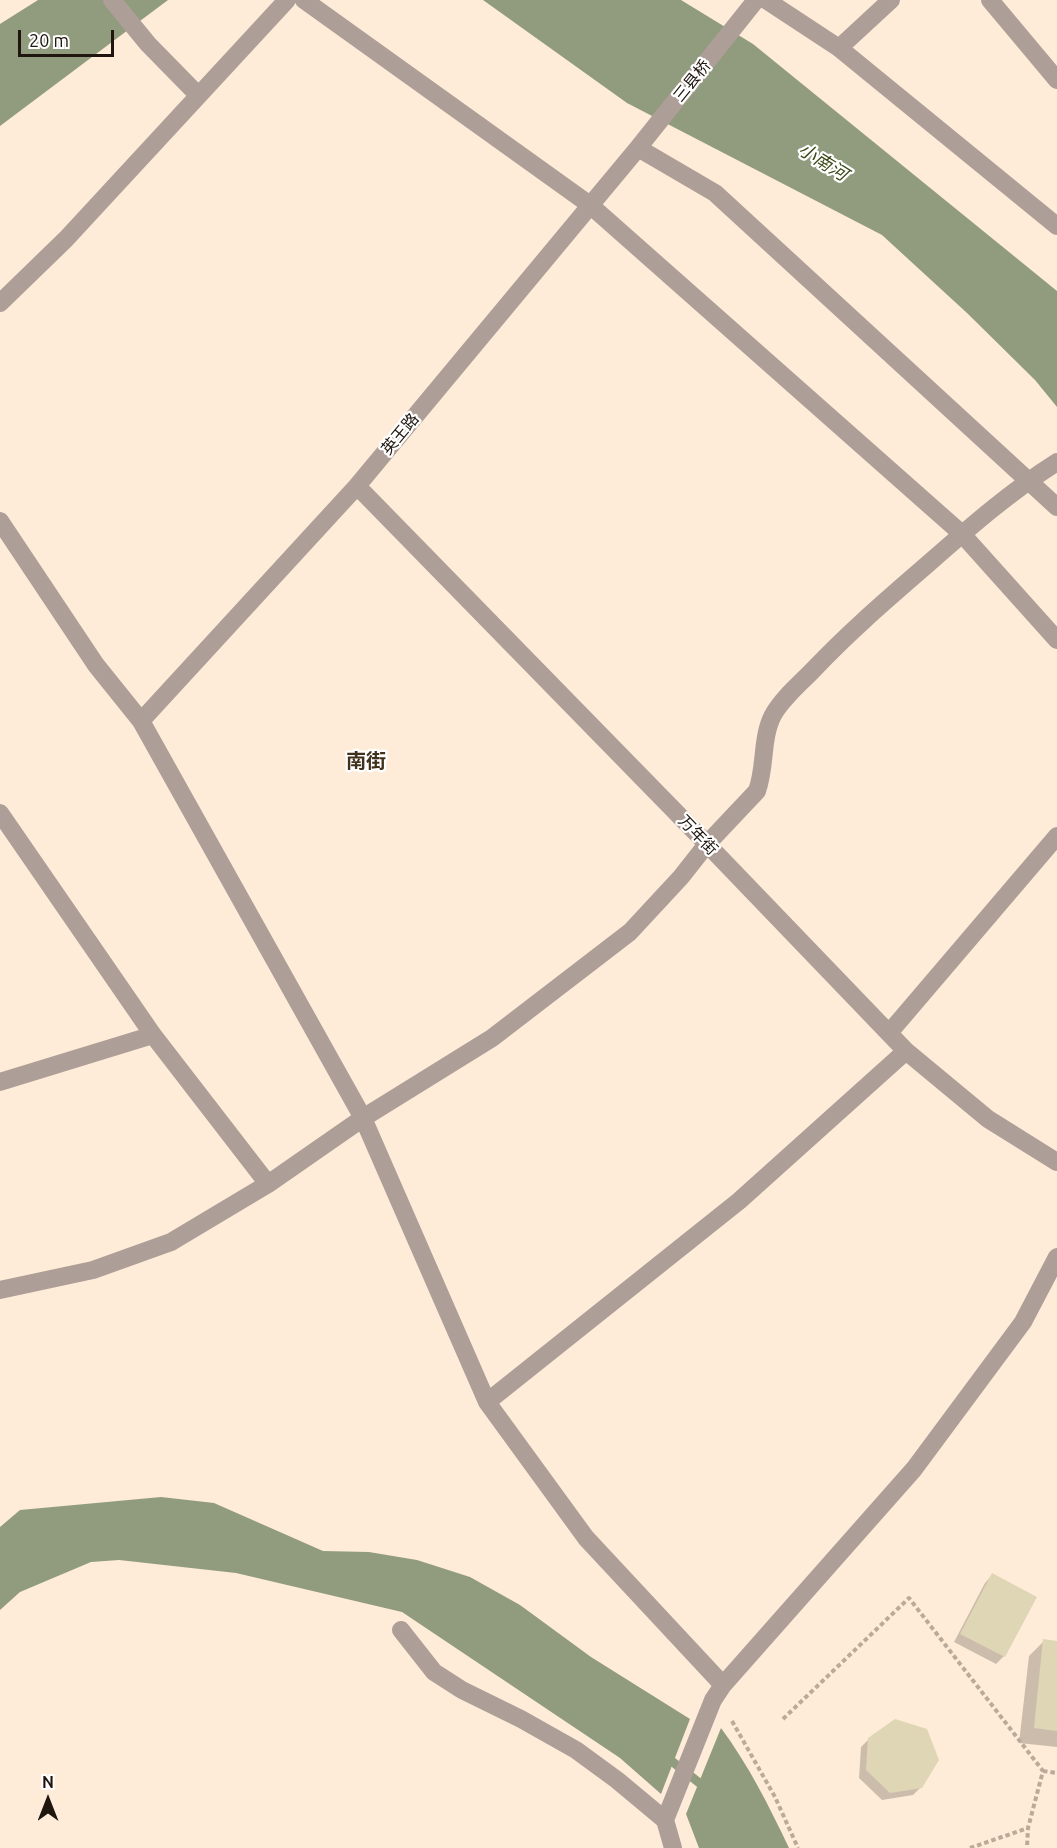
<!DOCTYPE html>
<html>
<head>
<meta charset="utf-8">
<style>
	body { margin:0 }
	#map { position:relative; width:1057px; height:1848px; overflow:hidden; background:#feecd8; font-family:Ubuntu,sans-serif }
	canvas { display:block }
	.north { position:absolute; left:18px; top:1770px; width:60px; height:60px; -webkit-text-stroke:4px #fff; paint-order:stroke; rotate:0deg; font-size:16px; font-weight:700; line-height:24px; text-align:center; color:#1f170f }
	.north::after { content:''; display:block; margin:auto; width:21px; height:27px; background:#1f170f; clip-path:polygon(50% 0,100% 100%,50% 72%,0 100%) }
	.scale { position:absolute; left:18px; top:30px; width:96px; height:27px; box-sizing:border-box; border:3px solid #1f170f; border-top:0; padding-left:8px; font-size:18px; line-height:21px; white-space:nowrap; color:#1f170f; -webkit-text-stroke:4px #fff; paint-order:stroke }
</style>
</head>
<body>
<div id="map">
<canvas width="1057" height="1848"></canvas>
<div class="north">N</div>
<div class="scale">20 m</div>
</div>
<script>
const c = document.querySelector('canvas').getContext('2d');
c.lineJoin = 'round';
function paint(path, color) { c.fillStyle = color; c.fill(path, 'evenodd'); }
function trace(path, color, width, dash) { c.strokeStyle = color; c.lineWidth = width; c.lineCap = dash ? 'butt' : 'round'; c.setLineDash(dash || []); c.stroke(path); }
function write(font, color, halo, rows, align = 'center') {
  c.font = font + ' Ubuntu,"Noto Sans SC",sans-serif'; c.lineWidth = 4.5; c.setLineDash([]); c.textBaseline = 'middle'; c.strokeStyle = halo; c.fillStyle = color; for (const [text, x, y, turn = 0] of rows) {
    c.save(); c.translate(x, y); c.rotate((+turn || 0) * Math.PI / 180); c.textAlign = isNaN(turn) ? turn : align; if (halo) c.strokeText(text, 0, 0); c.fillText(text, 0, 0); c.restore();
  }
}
paint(new Path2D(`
	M38,0H168L0,126V24Z
	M483,0H681L753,44L1057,291V407L1035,380L967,313L882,235L627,103Z
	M161,1497L214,1503L323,1551L369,1552L417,1560L470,1577L520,1605L591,1657L690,1719L661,1794L620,1758L402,1612L236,1573L119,1560L91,1562L20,1592L0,1610V1527L20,1510Z
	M721,1728C749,1766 769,1806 789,1848H699L686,1814Z`), '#919c7e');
paint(new Path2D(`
	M992,1575L1004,1656L996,1664L954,1642L985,1583Z
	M1044,1641L1057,1643V1747L1019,1743L1029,1656Z
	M869,1739L921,1787L913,1795L882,1800L859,1778L861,1747Z`), '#0003');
trace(new Path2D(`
	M664,1755L707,1789`), '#919c7e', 9);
paint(new Path2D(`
	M992,1573L1037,1597L1005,1657L960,1634Z
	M1043,1639L1057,1641V1731L1034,1728Z
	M895,1719L927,1729L939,1760L922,1788L890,1793L866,1770L868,1738Z`), '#ded6b4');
trace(new Path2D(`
	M783,1719L909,1598L1043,1771L1028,1828L1027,1848
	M732,1721L775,1797L798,1848
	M1043,1771L1057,1773
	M970,1848L1028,1828`), '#b9aa9a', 4, [4.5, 3]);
trace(new Path2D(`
	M112,0L148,44L198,95
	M304,0L590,205L962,534L1057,640
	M766,0L839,48L1057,226
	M990,0L1057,80
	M839,48L891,0
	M638,148L715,193L1057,507
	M0,303L66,239L287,0
	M357,486L707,844L906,1051L988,1119L1057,1162
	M0,521L96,665L141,721L363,1118L487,1402L586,1538L723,1685
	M141,721L357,486L638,148L756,0
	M0,813L153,1035L268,1184
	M889,1033L1057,836
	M0,1082L153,1035
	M0,1290L93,1270L171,1242L268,1184L363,1118L492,1038L630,932L681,877L707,844L757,791C766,767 761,738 773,715C783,697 801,683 815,668C851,630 890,597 929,563C970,527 1011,491 1057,462
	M487,1402L739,1201L906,1051
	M401,1630L434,1672L462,1690L521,1719L576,1750L617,1780L665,1820L673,1848
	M665,1820L713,1700L723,1685L914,1469L1023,1322L1057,1257`), '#ae9e98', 18);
write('16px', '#1f170f', '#fff', [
	["三县桥",692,81,-51],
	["英王路",400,434,-50],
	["万年街",698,835,46]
]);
write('italic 18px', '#3a4917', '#fff', [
	["小南河",823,162,32]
]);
write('bold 20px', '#41301c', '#fff', [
	["南街",366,761]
]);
</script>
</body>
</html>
